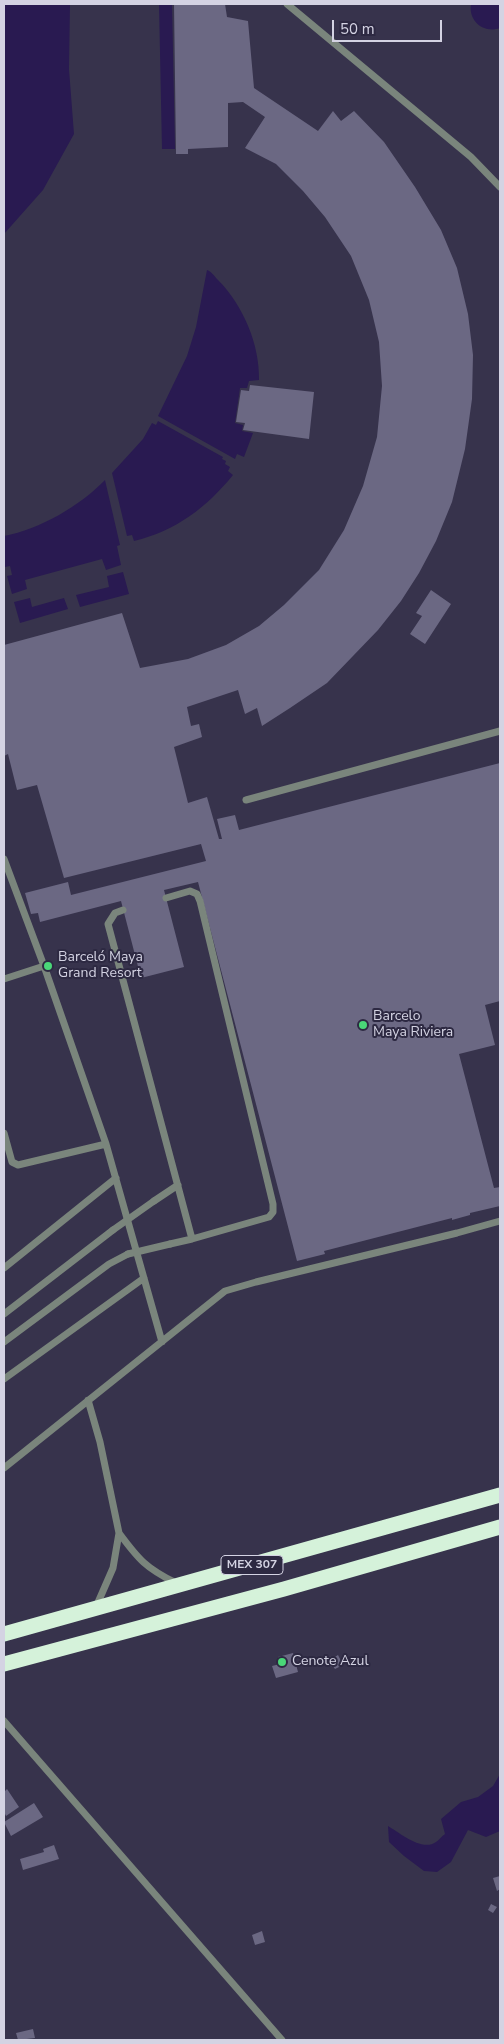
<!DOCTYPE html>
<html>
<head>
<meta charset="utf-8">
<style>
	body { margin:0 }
	#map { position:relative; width:504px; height:2044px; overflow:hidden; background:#37334c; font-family:"Nunito Sans",sans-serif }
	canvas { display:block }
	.frame { position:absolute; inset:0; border:5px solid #d4d3e3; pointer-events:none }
	.scale { position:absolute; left:332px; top:20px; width:110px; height:22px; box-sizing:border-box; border:2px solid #d4d3e3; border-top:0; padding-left:6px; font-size:15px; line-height:18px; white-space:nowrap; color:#d4d3e3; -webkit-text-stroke:4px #2d2942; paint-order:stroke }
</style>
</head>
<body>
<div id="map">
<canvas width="504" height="2044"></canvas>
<div class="frame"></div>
<div class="scale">50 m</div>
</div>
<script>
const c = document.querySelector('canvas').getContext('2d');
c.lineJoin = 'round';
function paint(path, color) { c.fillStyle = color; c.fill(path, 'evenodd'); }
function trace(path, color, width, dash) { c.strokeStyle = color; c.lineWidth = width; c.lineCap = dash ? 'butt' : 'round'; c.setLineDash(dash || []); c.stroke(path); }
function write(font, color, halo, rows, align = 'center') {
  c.font = font + ' "Nunito Sans",sans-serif'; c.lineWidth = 4; c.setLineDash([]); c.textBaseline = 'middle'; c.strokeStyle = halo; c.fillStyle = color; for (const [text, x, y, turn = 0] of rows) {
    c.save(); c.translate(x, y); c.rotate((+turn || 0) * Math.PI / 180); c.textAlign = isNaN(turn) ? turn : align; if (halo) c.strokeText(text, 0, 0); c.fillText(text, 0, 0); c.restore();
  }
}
paint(new Path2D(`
	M4,4H70L69,69L74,134L43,190L4,234Z
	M159,4H172L175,149H162Z
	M471,4H500V28C484,34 468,21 471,4Z
	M207,270C212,272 214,276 218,280C243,305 260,345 259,380L249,381L247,388H240L235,423L243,425L242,431L253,433L244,457L237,454L235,459L158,416L187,356L196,327Z
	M158,421L223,457L222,459L226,461L225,464L230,467L228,471L233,475C207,507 176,531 134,541L132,535L127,536L112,473L143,439L152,423L156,425Z
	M105,480L120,545L117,546L121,565L106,570L102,559L25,580L27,589L12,594L7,576L12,575L10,566L5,567L4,563V536C40,529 80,506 105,480Z
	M123,572L129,594L80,607L76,595L109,587L107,576Z
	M30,598L32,607L64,598L68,609L20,623L14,602Z
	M500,1774V1831L486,1837L468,1830L451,1862L437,1872L424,1871L404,1856L389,1842L388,1826C400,1833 422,1852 436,1842C439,1840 442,1836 445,1834L441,1819L461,1802L478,1797L493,1786Z`), '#291a51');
paint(new Path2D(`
	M174,4H225L227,17L248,21L254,88L318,131L333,111L341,121L354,111L384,142L415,187L441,230L457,268L468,314L473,355L472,399L465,449L452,502L436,541L419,573L401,601L378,630L327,683L290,708L262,726L257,708L245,714L238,690L187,707L191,726L199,724L202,737L174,747L188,803L207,797L219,839H222L217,819L235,815L239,830L500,763V1001L485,1005L495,1045L459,1054L494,1188L500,1187V1206L470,1213V1215L452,1220V1218L324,1251L325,1254L297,1261L198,882L164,890L184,967L141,978L121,901L40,922L38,913L31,914L25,893L68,882L71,895L206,861L201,844L64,878L37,785L17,790L8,754L4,756V645L122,613L140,668L188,659L226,645L259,626L284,605L319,570L344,530L363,486L377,437L382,386L379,342L369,300L351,256L325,217L303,191L276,164L245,148L265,117L243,102L228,103V147L188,149V154H176Z
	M250,385L314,392L309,439L243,430L245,423L236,422L241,390L249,391Z
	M431,590L451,604L425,644L410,634L422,616L416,613Z
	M293,1653L298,1672L276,1678L272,1666L280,1664L278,1657Z
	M338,1655L341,1661L339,1663L341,1666L335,1669L333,1666L331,1667L326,1658L330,1656L332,1659Z
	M7,1789L19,1807L6,1816L4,1812V1792Z
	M34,1803L43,1817L11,1836L4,1822Z
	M54,1845L59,1859L23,1870L20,1859L44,1852L43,1849Z
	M500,1876V1889L497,1891L493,1878Z
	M491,1904L497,1907L493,1913L488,1910Z
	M262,1931L265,1942L255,1945L252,1935Z
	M33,2029L35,2038L18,2040L16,2033Z`), '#6b6883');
trace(new Path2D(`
	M287,4L471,157L500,187
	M246,800L500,731
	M4,859L44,966L106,1144L162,1342
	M123,910L115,913L108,924L192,1239L269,1217L273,1212V1204L200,901L197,894L190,891L166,898
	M4,979L44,966
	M4,1133L12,1162L18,1165L106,1144
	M154,1201L178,1185
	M170,1244L192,1239
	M4,1268L116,1178
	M4,1314L113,1230
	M4,1342L109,1264L128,1254
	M4,1379L144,1278
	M88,1400L100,1442L119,1533L113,1568L96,1607
	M4,1468L225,1291L256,1282L457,1233L500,1221
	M119,1533C139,1560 146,1568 176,1583
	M4,1721L282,2040`), '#7a857c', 7);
trace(new Path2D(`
	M4,1634L500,1495
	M4,1664L284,1589L500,1527`), '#d5f2da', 15);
trace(new Path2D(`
	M113,1230L154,1201
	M128,1254L170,1244`), '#7a857c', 7);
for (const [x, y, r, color] of [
	[48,966,5,"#4ad778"],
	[363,1025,5,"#4ad778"],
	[282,1662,5,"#4ad778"]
]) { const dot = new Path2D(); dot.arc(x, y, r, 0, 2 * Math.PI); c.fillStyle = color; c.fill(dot); trace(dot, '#2d2942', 2); }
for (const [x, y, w] of [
	[252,1565,62]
]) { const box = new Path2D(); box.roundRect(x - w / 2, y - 9.5, w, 19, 4); c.fillStyle = '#2d2942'; c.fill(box); trace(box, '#d4d3e3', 1); }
write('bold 12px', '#d4d3e3', null, [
	["MEX 307",252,1565]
]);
write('14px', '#d4d3e3', '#2d2942', [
	["Barceló Maya",58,958],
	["Grand Resort",58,974],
	["Barcelo",373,1017],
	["Maya Riviera",373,1033],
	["Cenote Azul",292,1662]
], 'left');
</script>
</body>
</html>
